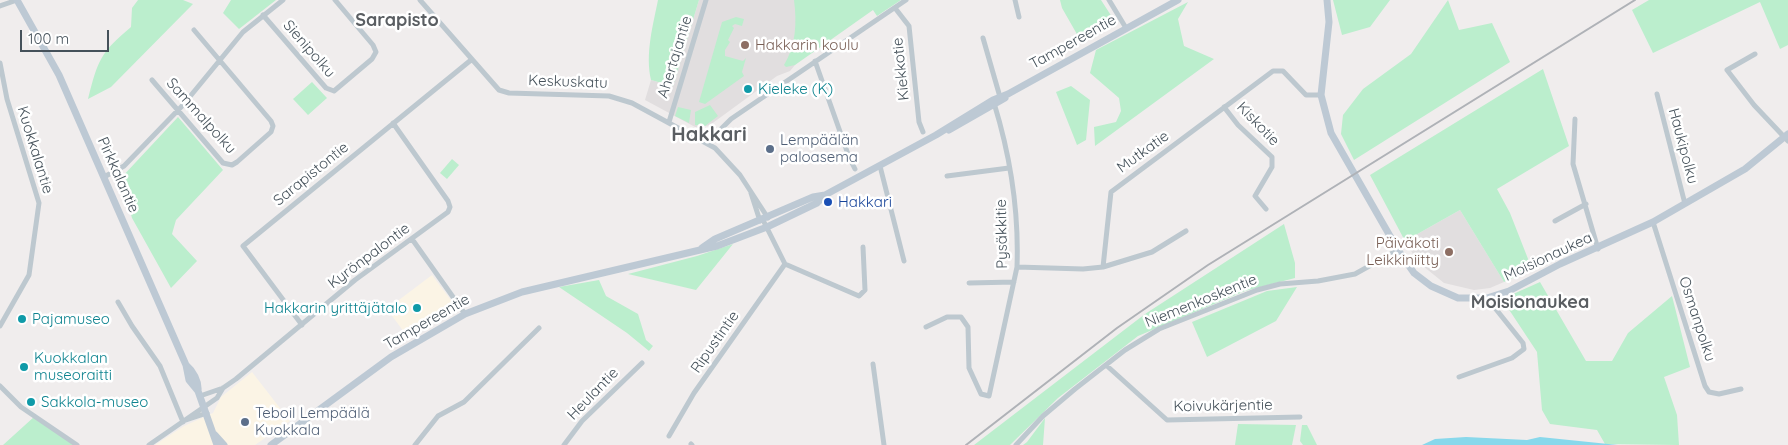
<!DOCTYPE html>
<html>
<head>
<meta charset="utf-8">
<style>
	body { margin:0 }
	#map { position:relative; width:1788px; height:445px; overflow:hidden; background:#f0eded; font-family:Quicksand,sans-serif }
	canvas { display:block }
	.scale { position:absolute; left:20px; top:30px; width:89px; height:22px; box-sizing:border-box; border:2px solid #45515a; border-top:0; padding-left:6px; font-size:15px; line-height:18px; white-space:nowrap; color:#45515a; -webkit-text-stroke:4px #fff; paint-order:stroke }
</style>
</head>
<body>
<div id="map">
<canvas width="1788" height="445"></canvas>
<div class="scale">100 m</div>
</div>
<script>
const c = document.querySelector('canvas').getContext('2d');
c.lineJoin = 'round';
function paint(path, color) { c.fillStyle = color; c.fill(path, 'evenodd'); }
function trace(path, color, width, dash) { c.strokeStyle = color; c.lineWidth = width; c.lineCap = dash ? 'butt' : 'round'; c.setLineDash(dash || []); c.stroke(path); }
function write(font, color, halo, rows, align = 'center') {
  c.font = font + ' Quicksand,sans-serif'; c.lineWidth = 5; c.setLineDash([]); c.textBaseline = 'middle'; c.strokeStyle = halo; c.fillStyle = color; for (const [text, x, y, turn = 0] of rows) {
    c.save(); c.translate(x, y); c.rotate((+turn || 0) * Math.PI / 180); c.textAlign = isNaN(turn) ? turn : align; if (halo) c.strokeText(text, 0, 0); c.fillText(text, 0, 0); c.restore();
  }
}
paint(new Path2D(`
	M432,275L453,303L404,332L387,309Z
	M252,372L290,421L255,445H155L184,426L213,413L221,397Z`), '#fbf4e5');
paint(new Path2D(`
	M699,0H813L812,24L795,65L790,71L777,76L710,125L697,128L645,100L651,80L673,86Z
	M1460,210L1504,282L1490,288L1474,290L1444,283L1418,262L1405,241Z`), '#e1dedf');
paint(new Path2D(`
	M138,0H183L193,4L111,87L88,99C98,60 100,53 131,27L132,8Z
	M231,0H276L239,29L223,13Z
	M658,0H699L673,86L651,80C645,54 653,25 658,0Z
	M794,0H901L877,16L873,10L795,65L786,67L784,65C796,45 797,23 794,0Z
	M1060,0H1101L1112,17L1078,36L1062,8Z
	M1333,0H1390L1370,27L1342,35Z
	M1448,0L1459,30L1492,23L1510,62L1354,160L1341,134L1343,115L1363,89L1411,54Z
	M1649,0H1788V45L1780,49L1760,2L1653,53L1632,10Z
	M1188,2L1178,19L1184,46L1214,59L1095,146L1094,127L1116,122L1121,111L1119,98L1090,73L1096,50Z
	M736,17L744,19L742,26L735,24L732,26L734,28L728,40L730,42L725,50V56L743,61L746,58L742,72L744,76L705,104L699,102L722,22Z
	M1543,69L1569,146L1497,189L1510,213L1532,269L1504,282L1460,210L1405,241L1370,175Z
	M312,82L327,98L308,115L293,99Z
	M1071,86L1090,100L1086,140L1077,145L1056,92Z
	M710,105L718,116L705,126L695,125V112Z
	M678,107L691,110L689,123L675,116Z
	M178,117L223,170L176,220L172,234L197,261L171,288L132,218L121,178Z
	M452,159L459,165L447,179L440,173Z
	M1284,224L1295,263V278L1245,291L1138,336L1058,398L1010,445H974L1145,314Z
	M733,244L696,290L628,274L697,256Z
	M599,280L606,296L638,314L646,340L653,346L649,351L627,333L559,287Z
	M1540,282L1586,361H1612L1628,333L1672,296L1690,367L1664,377L1677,415L1679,445L1605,444L1597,430L1550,424L1542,410L1537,352L1502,299Z
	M1297,287L1276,321L1207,357L1192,322L1267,291Z
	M35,416L77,445H3Z
	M1045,418L1043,445H1023L1027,442Z
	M1238,424L1296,425L1292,445H1235Z
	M1302,425H1307L1317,445H1303L1300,441Z`), '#bbeecd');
paint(new Path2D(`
	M1466,437L1527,440L1540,437L1618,445H1422L1435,439Z`), '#88d8eb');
trace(new Path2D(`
	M420,0L499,90L509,93L609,96L632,103L715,148L740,175L768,218
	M1015,0L1019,17
	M1109,0L1126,28
	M0,6L17,0
	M895,8L909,26L919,122L923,132
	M263,15L326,88L334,91L372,59L376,52L373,45L335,0
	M983,38L1000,97
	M1755,54L1727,70L1754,105L1788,141
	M815,61L849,157L855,169
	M0,63L7,99L39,203L29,275L0,326
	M152,80L223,163L232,165L237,162L271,132L273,126L271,121L194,30
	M1657,94L1685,204
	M1224,107L1238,125L1272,157V167L1255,196L1266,209
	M1575,119L1573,164L1598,249
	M669,122L706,0
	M707,143L731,119L906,0
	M880,166L904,261
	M947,176L1009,168
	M104,177L124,166L183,105L243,32L283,0
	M751,193L760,221
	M763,220L785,264L859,296L865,290L863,247
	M1555,221L1586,204
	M1653,222L1705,386L1709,392L1719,394L1741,389
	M412,239L465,314
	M1017,267L1083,269L1103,267L1111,192L1273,71H1283L1306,95H1321
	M1103,267L1152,252L1186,231
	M969,283L1014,282
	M118,302L132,326L160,366L183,422
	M302,325L243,246L471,60
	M926,327L947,317H961L968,327L969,368L981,394L989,396L1017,267C1019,212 1010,155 994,103
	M873,364L884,445
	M1106,365L1167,420L1300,417
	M1459,377L1512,358L1524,349L1523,343L1487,298
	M0,386L21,407L77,445
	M200,396L223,388L236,379L355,280L448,212L450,207L448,201L393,123
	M186,420L207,413
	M669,436L694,393L785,264
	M691,444L692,445
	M149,445L217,398L223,388
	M415,445L438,416L464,402L539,328
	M564,445L582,421L642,363
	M1016,445L1043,416L1075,389L1125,350L1159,329L1257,290L1280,284L1318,281L1355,274L1398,250`), '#bdc8cf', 5);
trace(new Path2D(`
	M17,0L59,75L186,365L189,380L198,391
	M1327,0L1329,22L1321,95L1331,133L1398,250L1414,273L1431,286L1458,298H1487L1509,291L1560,264L1653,222L1745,169L1788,134
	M949,130L1005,98
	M702,248L715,239L813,197L825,195
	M186,365C193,371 199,381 198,391L217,445
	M215,435L224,445
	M271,445L391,357L465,314L522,292L717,246L767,227L817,203L825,195L936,135L993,100L1008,94L1178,0`), '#bdc9d4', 7);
trace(new Path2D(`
	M966,445L1117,328L1208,265L1635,0`), '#afb2b7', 2);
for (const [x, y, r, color] of [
	[745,45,5,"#8d6e63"],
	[748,89,5,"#0f9aa8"],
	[770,149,5,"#5c6f8a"],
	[828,202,5,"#1a4fb4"],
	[1449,252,5,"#8d6e63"],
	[417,308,5,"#0f9aa8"],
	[22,319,5,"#0f9aa8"],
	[24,367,5,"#0f9aa8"],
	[31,402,5,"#0f9aa8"],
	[245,422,5,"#5c6f8a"]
]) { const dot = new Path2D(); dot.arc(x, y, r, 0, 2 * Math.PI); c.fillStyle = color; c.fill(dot); trace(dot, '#fff', 2); }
write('15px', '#45515a', '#fff', [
	["Tampereentie",1073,42,-29],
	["Sienipolku",309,49,49],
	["Ahertajantie",675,57,-73],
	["Kiekkotie",901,69,-96],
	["Keskuskatu",568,82,2],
	["Sammalpolku",201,116,48],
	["Kiskotie",1258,124,46],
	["Haukipolku",1683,146,75],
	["Kuokkalantie",35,150,73],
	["Mutkatie",1143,152,-36],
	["Sarapistontie",311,174,-39],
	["Pirkkalantie",118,175,66],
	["Pysäkkitie",1002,234,-91],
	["Kyrönpalontie",369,256,-37],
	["Moisionaukea",1548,257,-25],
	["Niemenkoskentie",1201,301,-22],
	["Osmanpolku",1697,319,72],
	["Tampereentie",427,322,-30],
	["Ripustintie",715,342,-55],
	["Heulantie",593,394,-46],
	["Koivukärjentie",1223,406,-1]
]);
write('15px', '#785e54', '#fff', [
	["Hakkarin koulu",755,45],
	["Päiväkoti",1439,243,"right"],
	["Leikkiniitty",1439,260,"right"]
], 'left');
write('15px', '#0d838f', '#fff', [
	["Kieleke (K)",758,89],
	["Hakkarin yrittäjätalo",407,308,"right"],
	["Pajamuseo",32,319],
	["Kuokkalan",34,358],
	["museoraitti",34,375],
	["Sakkola-museo",41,402]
], 'left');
write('15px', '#4e5e75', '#fff', [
	["Lempäälän",780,140],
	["paloasema",780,157],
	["Teboil Lempäälä",255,413],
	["Kuokkala",255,430]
], 'left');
write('15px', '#164399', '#fff', [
	["Hakkari",838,202]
], 'left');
write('bold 18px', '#5a5e62', '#fff', [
	["Sarapisto",397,21],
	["Moisionaukea",1530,303]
]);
write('bold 20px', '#5a5e62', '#fff', [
	["Hakkari",709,135]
]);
</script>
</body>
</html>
